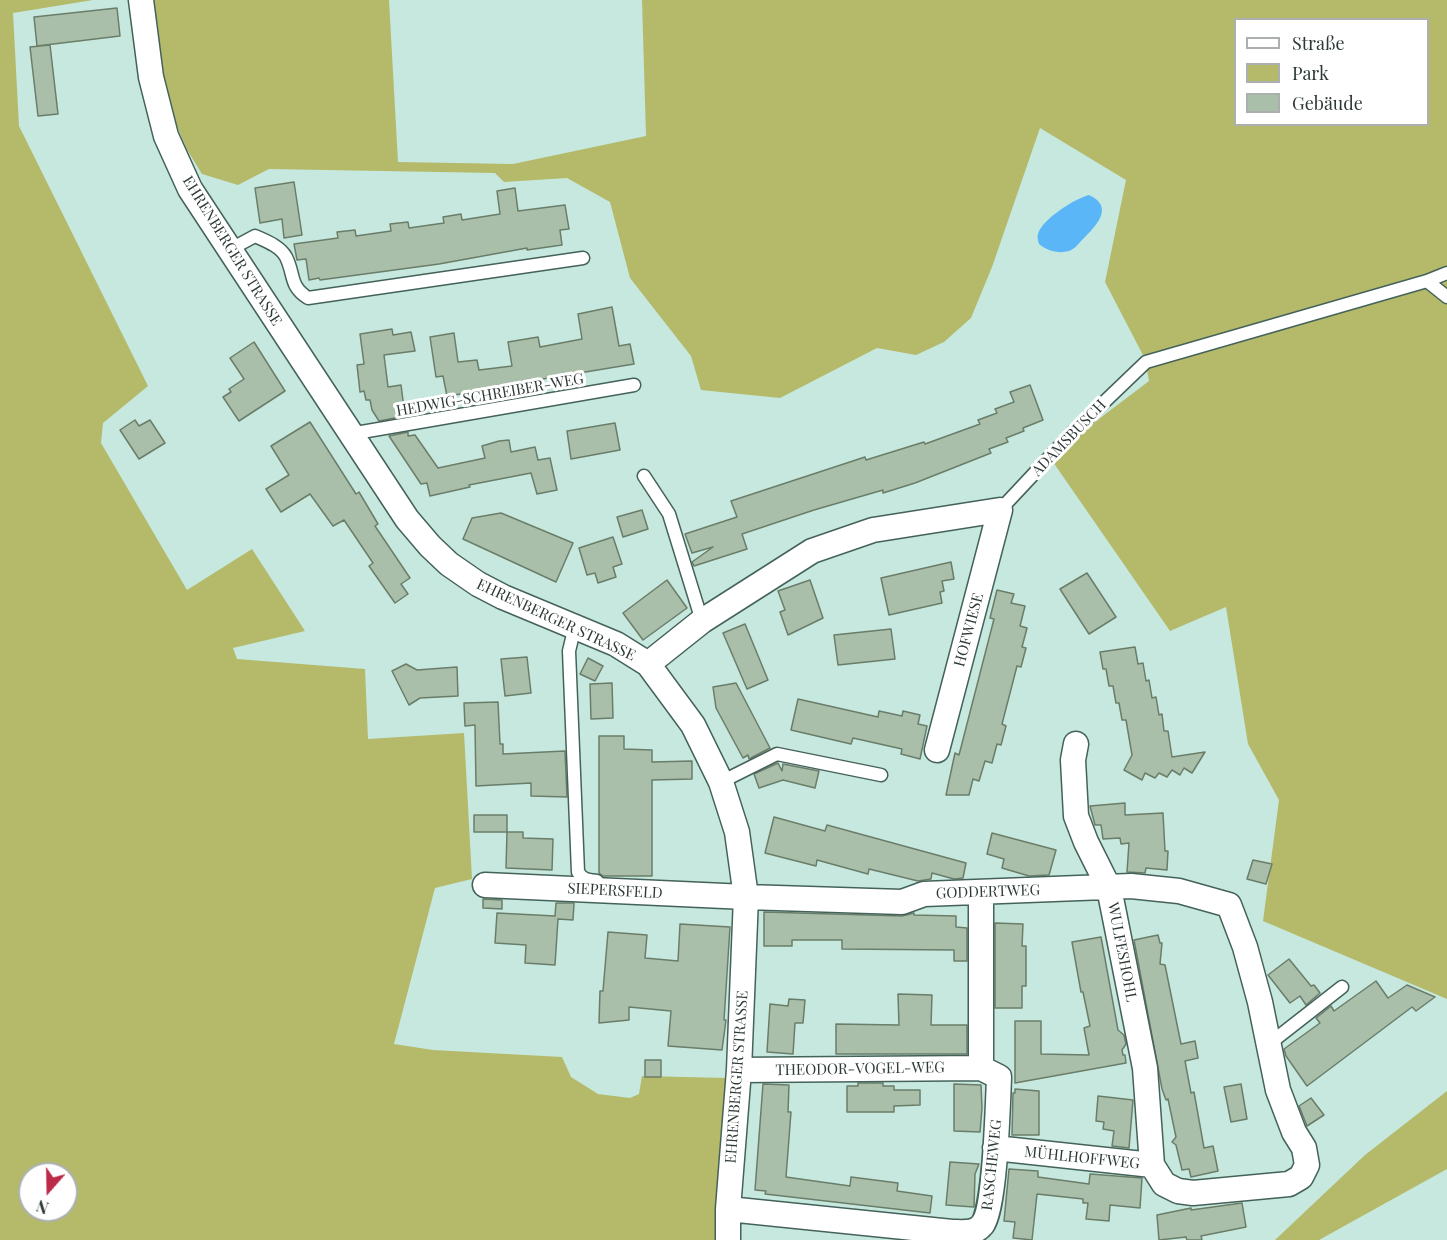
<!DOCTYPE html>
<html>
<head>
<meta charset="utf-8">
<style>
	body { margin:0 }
	#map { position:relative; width:1447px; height:1240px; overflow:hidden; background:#c6e8df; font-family:"Playfair Display",serif }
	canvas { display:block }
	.legend { position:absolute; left:1234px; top:18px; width:195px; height:108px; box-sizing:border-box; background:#fff; border:2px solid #abb0af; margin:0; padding:8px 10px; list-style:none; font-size:18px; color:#2c3936 }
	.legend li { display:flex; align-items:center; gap:12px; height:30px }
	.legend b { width:30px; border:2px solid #abb0af }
	.north { position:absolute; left:18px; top:1162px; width:60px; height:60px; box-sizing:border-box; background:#fff; border:2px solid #abb0af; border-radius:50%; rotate:200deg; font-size:16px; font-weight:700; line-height:24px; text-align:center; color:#2c3936 }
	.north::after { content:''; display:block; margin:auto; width:21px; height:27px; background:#bb2a49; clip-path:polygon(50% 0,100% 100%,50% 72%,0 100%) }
</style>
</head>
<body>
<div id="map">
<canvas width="1447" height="1240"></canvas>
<ul class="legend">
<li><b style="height:8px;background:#fff"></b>Straße</li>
<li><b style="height:16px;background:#b4ba6a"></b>Park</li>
<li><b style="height:16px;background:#aabfaa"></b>Gebäude</li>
</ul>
<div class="north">N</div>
</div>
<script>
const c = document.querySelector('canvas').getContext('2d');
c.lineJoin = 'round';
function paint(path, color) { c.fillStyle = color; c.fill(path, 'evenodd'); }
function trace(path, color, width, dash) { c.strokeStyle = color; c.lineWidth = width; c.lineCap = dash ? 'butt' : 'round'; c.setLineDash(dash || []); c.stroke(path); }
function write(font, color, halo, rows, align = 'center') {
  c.font = font + ' "Playfair Display",serif'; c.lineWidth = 6; c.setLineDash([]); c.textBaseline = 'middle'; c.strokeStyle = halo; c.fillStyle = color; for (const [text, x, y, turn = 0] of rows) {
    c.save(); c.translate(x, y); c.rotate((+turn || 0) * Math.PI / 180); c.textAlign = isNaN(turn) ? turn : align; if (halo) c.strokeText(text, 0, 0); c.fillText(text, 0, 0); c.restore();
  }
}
paint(new Path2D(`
	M0,0H93L13,13L19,126L148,386L103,423L101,443L187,590L252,549L305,631L233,648L237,659L365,669L368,739L464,733L472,879L435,888L394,1044L433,1050L562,1057L571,1077L598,1094L630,1098L639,1094L642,1076L728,1078L716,1223V1240H0ZM30,1174H66V1210H30Z
	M149,0H389L398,162L513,164L646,136L642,0H1447V999L1263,921L1279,800L1248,744L1226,607L1170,631L1053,462L1083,431L1149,381L1145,359L1105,282L1126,180L1040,128L992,267L971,318L944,342L916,355L877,348L780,398L701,390L691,356L630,278L610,202L567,178L504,182L495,173L269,169L238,185L202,174L186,148L156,76ZM1236,20H1428V124H1236Z
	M1447,1091V1169L1319,1240H1275L1365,1155Z`), '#b4ba6a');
paint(new Path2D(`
	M1089,195C1115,207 1096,226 1083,239C1079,243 1075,249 1069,251C1059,254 1047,251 1039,244C1038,241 1037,237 1038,234C1042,219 1076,198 1089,195Z`), '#5bb6f8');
const building = new Path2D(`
	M117,8L120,36L37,46L34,17Z
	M50,45L58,114L38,116L30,47Z
	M294,182L302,235L284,238L282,219L260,223L255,188Z
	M515,188L518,211L565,205L569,229L560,230L562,245L527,250V248L439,264L320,280L319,278L309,280L306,259L297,260L294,244L338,238L337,232L355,230L356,236L391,231L390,224L408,222L409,228L444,223L443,217L461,214L462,220L500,214L497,191Z
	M612,307L619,346L630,344L634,364L482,389V391L447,396L443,376L436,377L430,337L454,333L458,362L477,360L479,370L512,366L508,342L538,337L540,347L582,339L578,314Z
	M392,329L393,335L411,332L415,351L384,355L388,387L401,385L405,416L379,421L372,410L370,400H366L364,391L360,392L357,365L364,364L360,334Z
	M254,342L285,391L239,421L223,397L231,392L229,389L244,379L230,358Z
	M1030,385L1043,420L1023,428L1024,431L1006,438L1008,442L989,449L991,453L915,483L883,493V490L814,510L742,534L747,549L694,566L692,562L713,547L692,553L685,534L737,517L731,501L865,457L866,460L924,442L925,444L980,424L978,420L997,413L995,409L1014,402L1010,392Z
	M135,420L139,426L150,420L165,443L139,459L120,430Z
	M310,422L356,494L359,492L378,524L375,526L410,578L401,584L408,594L395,603L369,566L373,563L344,520L333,526L310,494L281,512L266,489L289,475L271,446Z
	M615,423L620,450L571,459L567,431Z
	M408,432V436L415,435L438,468L485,458L482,446L499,441L509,440L511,452L535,447L538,460L550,458L557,490L537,494L531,473L469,485L470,487L430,496L427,483L421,484L389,436Z
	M642,510L648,529L623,537L617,517Z
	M501,513L573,543L556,582L463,539L472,518Z
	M613,537L622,564L613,567L616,577L598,583L595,573L587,575L579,548Z
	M951,562L954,579L942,581L944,591L940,592L942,603L889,615L881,578Z
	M1087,573L1116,617L1089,634L1060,589Z
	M667,580L687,608L643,640L623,613Z
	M810,580L823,618L788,635L780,612L785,610L778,591Z
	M997,590L1014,594L1011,603L1025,606L1020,626L1027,628L1022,647L1026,648L1021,667L1017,666L1002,724L1006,726L1001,745L997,744L992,763L985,761L979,781L973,779L969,795H946L955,753L959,755L994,619L990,618Z
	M745,624L768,680L747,689L723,633Z
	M891,629L895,659L838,665L834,635Z
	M1135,647L1138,664L1143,663L1146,681L1149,680L1152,698L1156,697L1159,715L1162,714L1164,731H1168L1172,757L1205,752L1192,773L1184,768L1180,775L1172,770L1167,777L1159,773L1155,778L1145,773L1142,780L1124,770L1132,755L1126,720H1122L1119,703H1116L1113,686H1109L1106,669H1103L1100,652Z
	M527,657L531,693L505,696L501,659Z
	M588,658L603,666L595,681L580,674Z
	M406,664L417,670L457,667L458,696L420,698L409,705L392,671Z
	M612,683L613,718L591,719L590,684Z
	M736,683L770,748L749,759L748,755L743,758L716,708L713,687Z
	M798,699L878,717L879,711L902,716L903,711L920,715L918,724L927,726L920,759L901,754L902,749L853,738L851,744L791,730Z
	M498,702L500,744H503V754L565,751L567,797L531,796V783L476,786L475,725L465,726L464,703Z
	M599,736H624V749L652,750V762L692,761V779L652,780V876H603L599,873Z
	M778,763L782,771L783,764L819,771L815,788L783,780L759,788L754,774Z
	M1125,803V815L1163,813L1165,851H1168L1167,870L1146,868L1145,873L1127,872L1129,843L1121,844L1120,838L1103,839L1101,825H1095L1090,806Z
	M474,815H507V832H474Z
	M774,817L825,831L827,825L966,863L963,878L954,879L932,873L931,879L918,881L869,869L868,874L817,860L816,866L765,853Z
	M507,832H523V838L553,839L552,870L506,868Z
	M992,833L1056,850L1049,875L1029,876L1002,868L1004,859L987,854Z
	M1253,860L1272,864L1266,884L1247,879Z
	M483,899L502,900V909L483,908Z
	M556,903H574L573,920L558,919L555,965L525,963L526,945L495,943L497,913L555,916Z
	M764,912L902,916L914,913V915L956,916V927L967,928V961H954V950L842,949V940H792V946H764Z
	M995,923L1023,924L1022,946H1026V986H1022V1008H995Z
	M680,924L730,927L724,1020H726L722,1050L668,1046L671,1011L629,1007V1020L599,1023L600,991H603L608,932L647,935L645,958L678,961Z
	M1158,935L1160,943H1162L1160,964L1165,965L1181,1044L1195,1041L1198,1058L1185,1061L1191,1093L1194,1092L1204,1148L1213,1146L1218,1171L1191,1177L1189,1169L1182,1170L1176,1145L1172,1142L1176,1137L1168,1099L1166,1100L1162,1089L1134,940Z
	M1101,937L1118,1030L1124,1035L1126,1044L1122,1050L1123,1055H1125L1126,1063L1015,1083V1021H1041V1054L1089,1055L1084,1028L1090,1026L1083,992H1081L1072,942Z
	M1289,959L1311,986L1314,985L1320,993L1306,1005L1300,996L1290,1003L1268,975Z
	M1376,981L1388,998L1407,985L1435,997L1416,1011L1412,1007L1307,1086L1286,1056L1284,1049L1320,1023L1316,1018L1331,1006L1334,1011Z
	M898,994L932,995L931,1025H967V1054H836V1024L899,1025Z
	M789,999L805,1000L803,1023H795L793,1054L767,1052L770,1004L788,1006Z
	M645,1060H661V1077H645Z
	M858,1083H883V1086H894V1090H920V1105L894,1106V1112H847V1086H858Z
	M763,1084L789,1085L788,1112H791L786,1177L850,1186L851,1177L898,1183L897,1191L932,1196L930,1213L765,1194L766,1191L755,1190Z
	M954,1084L981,1085L982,1108L980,1132L954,1131Z
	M1241,1084L1247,1119L1231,1122L1224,1087Z
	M1015,1089L1039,1091V1135H1012L1013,1093H1015Z
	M1098,1096L1133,1100L1129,1148L1112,1146L1114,1131L1103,1129L1104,1122L1096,1121Z
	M1311,1098L1324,1115L1307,1126L1299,1106Z
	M950,1162L979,1164L975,1174L974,1207L946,1205Z
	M1009,1169L1038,1171V1177L1089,1184L1090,1174L1142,1178L1140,1208L1110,1205L1109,1221L1086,1219L1088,1203H1083V1199L1037,1194L1032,1240L1013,1238L1015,1222L1004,1221Z
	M1242,1203L1246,1227L1201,1236L1202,1240H1187L1186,1237L1159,1240L1157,1215L1191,1208V1210Z`);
paint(building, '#aabfaa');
trace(building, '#6a7d69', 1.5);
const lane = new Path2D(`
	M229,250L255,236C266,241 280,246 286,257C295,275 289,286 308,298L583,258
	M1427,281L1447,297
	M350,434L634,385
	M644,476L669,514L702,621
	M1000,510L1074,431L1146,362L1427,281L1447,273
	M575,626L569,651L578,872C583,880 588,880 597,881
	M721,782L777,754L881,775
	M1269,1044L1342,987`);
const street = new Path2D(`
	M141,0L151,77L166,136L190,189L407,519L430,546L449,564L478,584L503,597L616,644L648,664L693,725L721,782L737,832L746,897L739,1070L728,1209V1240
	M648,664L702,621L812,551L873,530L1000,510L937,750
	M485,885L746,897L902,902L924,894L1131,886L1179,891L1229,905L1245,947L1260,1002L1278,1090L1294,1132L1304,1148L1307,1165L1301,1177L1289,1184L1193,1193L1178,1191L1164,1184L1152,1165L1145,1068L1109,888L1086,842L1076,816L1073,760L1076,744
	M739,1070L981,1068
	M995,1148L1152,1165
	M728,1209L952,1232C963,1232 975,1234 982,1225C995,1211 998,1102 999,1077L981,1068V893`);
trace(lane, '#44625a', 15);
trace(street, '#44625a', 27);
trace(lane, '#fff', 12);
trace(street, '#fff', 24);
write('15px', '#2c3936', '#fff', [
	["EHRENBERGER STRASSE",232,251,58],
	["HEDWIG-SCHREIBER-WEG",490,395,-10],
	["ADAMSBUSCH",1069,438,-46],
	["EHRENBERGER STRASSE",556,620,25],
	["HOFWIESE",969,630,-75],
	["SIEPERSFELD",615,891,3],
	["GODDERTWEG",988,892,-2],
	["WULFESHOHL",1122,952,79],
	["THEODOR-VOGEL-WEG",860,1069,-1],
	["EHRENBERGER STRASSE",737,1077,-86],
	["MÜHLHOFFWEG",1082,1158,6],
	["RASCHEWEG",992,1165,-84]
]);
</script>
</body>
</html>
